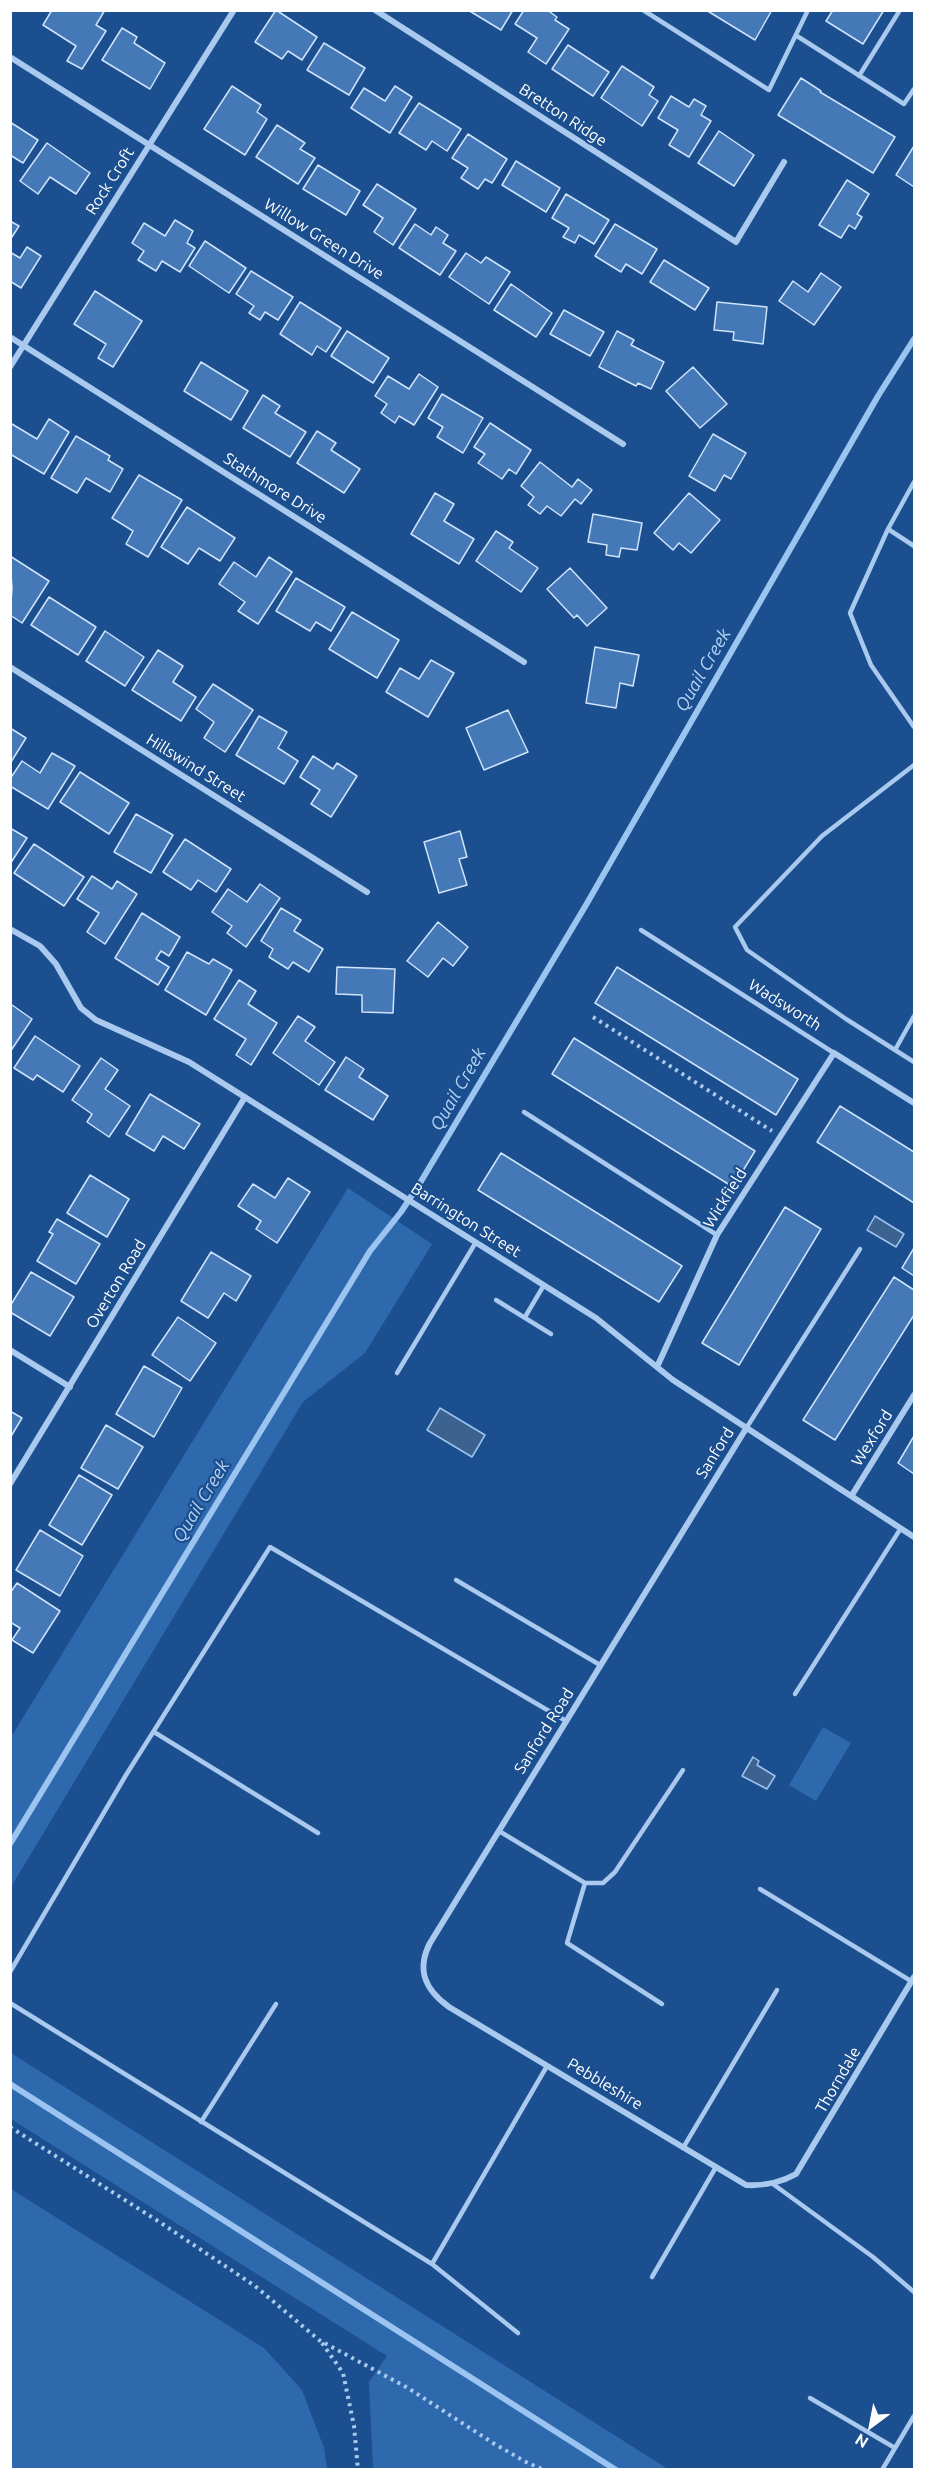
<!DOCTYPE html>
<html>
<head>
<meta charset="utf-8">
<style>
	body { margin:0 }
	#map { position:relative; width:925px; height:2480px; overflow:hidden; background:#1b4f8f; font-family:Ubuntu,sans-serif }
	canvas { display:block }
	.frame { position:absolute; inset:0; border:12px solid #fff; pointer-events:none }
	.north { position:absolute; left:841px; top:2396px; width:60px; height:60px; -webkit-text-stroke:4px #1b4f8f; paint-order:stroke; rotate:212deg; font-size:16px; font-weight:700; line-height:24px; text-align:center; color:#fff }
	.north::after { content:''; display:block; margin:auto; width:21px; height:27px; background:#fff; clip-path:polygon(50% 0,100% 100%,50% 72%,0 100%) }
</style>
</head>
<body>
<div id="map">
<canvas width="925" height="2480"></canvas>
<div class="frame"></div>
<div class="north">N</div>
</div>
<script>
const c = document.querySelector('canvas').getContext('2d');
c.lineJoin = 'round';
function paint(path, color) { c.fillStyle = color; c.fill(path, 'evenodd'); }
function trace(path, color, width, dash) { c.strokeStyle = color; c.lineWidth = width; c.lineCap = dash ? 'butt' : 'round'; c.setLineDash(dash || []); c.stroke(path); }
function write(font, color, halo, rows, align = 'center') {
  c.font = font + ' Ubuntu,sans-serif'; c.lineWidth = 4.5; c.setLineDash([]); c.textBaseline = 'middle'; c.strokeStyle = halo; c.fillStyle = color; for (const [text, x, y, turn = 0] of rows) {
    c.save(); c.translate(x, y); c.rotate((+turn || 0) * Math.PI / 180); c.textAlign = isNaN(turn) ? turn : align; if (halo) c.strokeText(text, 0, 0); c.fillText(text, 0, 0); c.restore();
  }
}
paint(new Path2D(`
	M348,1188L432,1244L365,1353L303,1402L11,1887V1737Z
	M823,1727L851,1743L816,1801L789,1785Z
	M10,2053H11L668,2469H373L369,2382L387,2356L11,2119Z
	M11,2189L264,2348L302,2390L324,2448L327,2469H11Z`), '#2e69ad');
const water = new Path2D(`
	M875,1216L904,1234L896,1247L867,1230Z
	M440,1408L485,1435L472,1457L427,1430Z
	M753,1757L759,1761L757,1765L775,1776L767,1789L742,1776Z`);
paint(water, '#3c6290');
trace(water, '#9cc4f0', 1.5);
trace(new Path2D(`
	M10,1844L370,1251L401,1212L420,1183L586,905L878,396L914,339
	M10,2084L616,2470`), '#9cc4f0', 6);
const building = new Path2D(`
	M52,10H105L96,25L106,31L82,69L67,61L76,46L43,25Z
	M276,10L317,37L302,60L288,51L282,59L255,42Z
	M468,10H513L501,30Z
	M524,10H547L557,17L555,20L569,29L546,64L528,52L537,38L515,24Z
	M706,10H772L755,40Z
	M833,10H884L863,44L826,21Z
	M122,28L137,37L134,43L165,63L150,89L102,60Z
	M324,43L365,68L349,95L307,70Z
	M568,45L609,72L593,96L552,69Z
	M622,66L654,87L649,95L658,101L642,126L601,98Z
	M801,78L821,91L820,92L895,137L873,173L778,115Z
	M232,86L261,105L257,112L267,119L245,155L204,129Z
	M395,86L412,97L390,133L351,108L364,88L385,101Z
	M671,96L689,107L694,99L706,106L701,115L711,121L689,157L669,145L678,130L658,118Z
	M419,103L461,129L447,151L432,141L426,150L399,133Z
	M10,122L38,140L23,163L10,155Z
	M277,125L305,143L300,149L315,158L298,184L256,157Z
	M719,131L754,155L734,186L698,163Z
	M468,134L507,159L492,183L485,179L478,189L461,178L468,168L452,158Z
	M47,143L90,173L76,194L50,177L38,194L20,181Z
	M914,146V187L896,175Z
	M516,161L560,188L546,212L502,185Z
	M318,165L360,191L346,215L303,189Z
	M847,180L869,194L857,214L862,217L855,229L849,225L841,238L819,225Z
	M377,184L416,209L393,245L374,232L383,218L363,205Z
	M566,194L609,220L594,244L579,235L575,243L563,237L569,228L552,218Z
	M175,220L193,231L187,243L195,248L180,272L162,261L156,271L138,260L144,251L132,243L144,223L165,236Z
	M10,221L19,226L10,240Z
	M415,224L431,235L436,227L448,235L443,243L456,251L440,275L399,248Z
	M615,224L657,249L642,274L626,264L621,272L595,256Z
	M205,241L246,268L229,293L189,266Z
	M27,247L41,256L21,288L10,281V252L20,258Z
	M466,253L481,263L486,257L510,272L489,304L449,277Z
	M664,260L709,288L695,310L650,282Z
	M251,271L293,297L278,320L265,312L260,320L249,313L254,306L236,294Z
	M821,273L841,287L814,325L779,301L793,281L808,292Z
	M511,284L552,313L536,337L494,310Z
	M95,291L142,321L113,367L98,358L106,344L74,324Z
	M300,302L341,328L326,352L317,346L312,355L280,334Z
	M717,302L767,307L763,344L733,340L734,332L714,330Z
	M564,310L604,332L590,356L550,334Z
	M347,331L389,358L373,383L331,356Z
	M617,331L634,340L631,345L664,362L651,389L638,383L636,386L599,367Z
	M201,362L248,391L231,420L184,391Z
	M693,367L727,404L700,428L666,391Z
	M419,374L438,387L414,425L399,416L395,423L381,413L387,404L375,396L388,376L409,389Z
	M442,394L483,418L463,453L437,437L443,427L428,418Z
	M263,395L280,406L275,413L306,432L290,457L243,428Z
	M49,419L69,432L44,474L10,454V427L12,424L37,439Z
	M490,423L531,450L516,474L509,469L502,479L478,463L485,454L474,447Z
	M317,431L336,443L331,450L360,469L344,493L297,463Z
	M713,434L746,453L731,479L724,475L715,491L689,476Z
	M76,436L110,456L108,460L123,469L110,492L86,478L77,493L51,478Z
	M540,462L572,487L578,479L592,490L581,504L575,499L561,516L547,506L540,514L528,505L534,497L521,486Z
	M139,475L182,500L148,557L126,544L133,531L112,518Z
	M435,493L454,504L444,521L474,539L459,564L411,534Z
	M689,493L720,520L691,553L679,543L673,550L654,533Z
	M187,507L235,538L220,561L199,548L188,564L161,547Z
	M593,514L642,523L637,550L621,548L619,557L606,555L607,545L588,542Z
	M496,531L513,542L509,548L538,568L521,592L476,561Z
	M10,556L49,581L22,623L10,615L12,589Z
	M269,557L292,572L258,624L238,611L245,602L219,584L234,562L256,577Z
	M570,568L607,608L587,626L577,615L574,618L547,589Z
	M296,578L345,607L331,631L316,622L310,631L276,611Z
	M49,597L96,627L78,655L31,625Z
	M352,612L399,640L377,678L329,649Z
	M105,631L144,657L125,686L86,661Z
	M595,647L639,655L633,686L620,683L616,708L586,703Z
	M158,650L183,666L173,682L196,697L181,721L132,690Z
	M431,660L454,673L428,717L386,692L400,668L419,679Z
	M213,684L253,710L225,752L204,738L214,722L196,709Z
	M508,710L528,752L484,770L466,728Z
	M259,716L287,732L278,748L298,761L284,784L236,755Z
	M10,728L26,738L11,762H10Z
	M52,753L75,766L48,809L10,786V779L22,761L40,773Z
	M313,756L333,769L337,763L357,776L331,817L311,804L320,790L300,777Z
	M80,772L129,803L109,834L60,802Z
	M136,814L173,835L151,873L114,852Z
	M10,828L27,838L10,864Z
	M460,831L467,857L459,859L467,885L439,893L424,842Z
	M185,839L231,869L216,892L198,880L191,890L163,872Z
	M34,844L84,877L64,906L14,873Z
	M92,876L112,889L117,881L137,894L105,944L87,932L99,913L77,899Z
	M260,884L280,898L246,947L227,933L232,926L212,912L228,889L247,902Z
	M281,908L301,920L294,931L323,949L309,972L293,962L288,969L269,957L273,949L261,941Z
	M142,913L180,937L169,956L161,951L156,959L169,967L158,985L115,958Z
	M438,922L468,947L453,966L443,958L428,977L407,961Z
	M187,952L209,964L213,959L232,970L206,1015L165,990Z
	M337,967L395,969L393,1013L362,1012V995L336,994Z
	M617,967L798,1079L776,1115L595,1003Z
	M239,980L256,991L248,1004L277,1023L251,1065L236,1055L246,1039L214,1019Z
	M12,1005L32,1019L10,1052V1007Z
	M298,1016L315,1027L305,1041L335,1062L319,1085L273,1053Z
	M35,1036L80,1066L63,1092L37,1075L33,1080L14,1068Z
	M574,1038L755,1151L733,1187L552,1074Z
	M346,1057L364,1069L359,1077L388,1096L373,1120L325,1090Z
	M101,1058L118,1070L105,1089L130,1106L109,1137L87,1122L92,1114L72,1100Z
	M150,1094L200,1124L184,1149L163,1136L154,1151L126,1134Z
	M840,1106L914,1152V1203L817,1142Z
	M501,1153L682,1266L659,1302L478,1190Z
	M90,1175L129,1199L107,1237L67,1213Z
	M288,1178L310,1192L277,1243L256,1229L261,1221L238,1206L253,1184L275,1198Z
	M785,1207L821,1229L739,1365L702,1343Z
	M57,1219L100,1244L76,1284L37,1261L53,1234L49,1232Z
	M914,1248V1276L902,1268Z
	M211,1252L251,1276L236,1301L224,1293L208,1318L181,1301Z
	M31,1272L74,1297L50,1336L10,1312V1306Z
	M894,1277L914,1290V1315L835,1440L803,1420Z
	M178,1317L216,1343L190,1381L152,1355Z
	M144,1366L182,1388L154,1437L116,1414Z
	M10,1411L22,1418L10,1438Z
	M106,1425L143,1447L118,1489L81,1468Z
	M914,1436V1474L898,1463Z
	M79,1475L112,1495L82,1545L49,1525Z
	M40,1530L83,1556L60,1596L16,1570Z
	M17,1583L60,1611L33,1653L12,1640L20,1628L10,1622V1593Z`);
paint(building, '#4478b7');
trace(building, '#cfe3fa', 1.5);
trace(new Path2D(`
	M593,1017L772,1131
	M10,2127L161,2223L255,2286L319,2340L408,2388L493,2443L526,2462L544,2470
	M322,2343L343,2373L354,2426L358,2470`), '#a9c9ee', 4, [3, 4.5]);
trace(new Path2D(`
	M643,10L769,90L808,10
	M797,36L904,104L914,89
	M859,76L900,10
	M914,482L888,529L850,613L871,665L914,727
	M888,529L914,546
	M914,765L822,836L735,927L747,950L846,1019L914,1062
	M641,930L834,1053
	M895,1050L914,1016
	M524,1112L717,1235
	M496,1300L551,1334
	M525,1317L544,1285
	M397,1373L476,1242
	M747,1427L860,1249
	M456,1580L600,1665
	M795,1694L901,1528
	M154,1732L318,1833
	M499,1831L585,1883L567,1943L662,2004
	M585,1883H603L615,1872L683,1770
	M760,1889L911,1981
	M10,1972L126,1775L270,1547L566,1721
	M10,2003L432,2264L547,2066
	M201,2122L276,2004
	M683,2148L777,1990
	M773,2184L873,2257L914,2292
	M432,2264L518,2333
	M652,2277L716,2167
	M810,2398L895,2448
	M882,2470L914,2416`), '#a9c9ee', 4.5);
trace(new Path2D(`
	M375,10L736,242L784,162
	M10,57L623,444
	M10,337L524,662
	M10,367L234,10
	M10,667L367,892
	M10,929L40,946L56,964L81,1008L96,1020L189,1062L596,1318L673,1380L914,1537
	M10,1350L70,1387
	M657,1367L717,1235L834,1053L914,1103
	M747,1427L430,1943C416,1970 425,1990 449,2007L746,2185C765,2186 780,2183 796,2174L914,1977
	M10,1484L245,1097
	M852,1495L914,1395`), '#a9c9ee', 6);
write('16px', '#fff', '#1b4f8f', [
	["Bretton Ridge",563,115,33],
	["Rock Croft",110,181,-58],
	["Willow Green Drive",324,239,32],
	["Stathmore Drive",275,488,32],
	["Hillswind Street",196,768,32],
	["Wadsworth",785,1005,32],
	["Wickfield",725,1198,-58],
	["Barrington Street",466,1220,32],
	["Overton Road",116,1284,-59],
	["Wexford",872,1438,-58],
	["Sanford",715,1453,-58],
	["Sanford Road",544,1731,-58],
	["Thorndale",838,2080,-60],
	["Pebbleshire",605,2084,31]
]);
write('italic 18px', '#b5d3f5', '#1b4f8f', [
	["Quail Creek",703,670,-60],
	["Quail Creek",458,1089,-60],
	["Quail Creek",201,1501,-59]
]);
</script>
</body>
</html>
